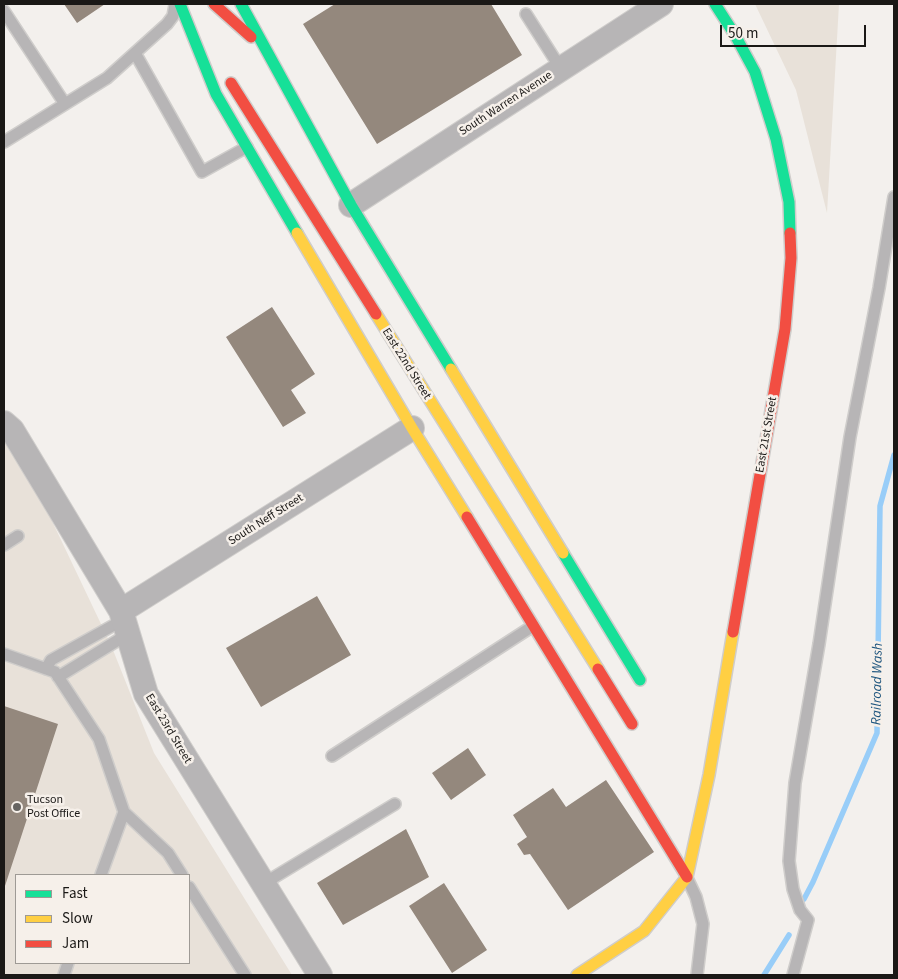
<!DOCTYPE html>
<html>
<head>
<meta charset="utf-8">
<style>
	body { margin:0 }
	#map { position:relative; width:898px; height:979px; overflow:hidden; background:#f3f0ed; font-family:"Source Sans 3",sans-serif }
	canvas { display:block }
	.frame { position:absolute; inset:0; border:5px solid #1a1816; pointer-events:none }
	.legend { position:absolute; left:15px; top:874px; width:175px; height:90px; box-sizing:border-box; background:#f6f0ea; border:1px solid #9e9a95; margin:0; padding:6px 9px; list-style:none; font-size:15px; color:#1a1816 }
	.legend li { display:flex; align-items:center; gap:10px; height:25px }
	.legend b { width:25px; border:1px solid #9e9a95 }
	.scale { position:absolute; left:720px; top:25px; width:146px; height:22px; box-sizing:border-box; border:2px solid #1a1816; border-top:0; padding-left:6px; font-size:15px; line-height:18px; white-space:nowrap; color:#1a1816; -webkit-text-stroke:4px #f6f0ea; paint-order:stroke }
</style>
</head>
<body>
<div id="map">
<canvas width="898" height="979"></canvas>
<div class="frame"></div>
<ul class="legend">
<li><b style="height:6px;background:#16e098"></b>Fast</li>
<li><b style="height:6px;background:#ffcf43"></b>Slow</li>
<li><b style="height:6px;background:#f24e42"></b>Jam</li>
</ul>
<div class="scale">50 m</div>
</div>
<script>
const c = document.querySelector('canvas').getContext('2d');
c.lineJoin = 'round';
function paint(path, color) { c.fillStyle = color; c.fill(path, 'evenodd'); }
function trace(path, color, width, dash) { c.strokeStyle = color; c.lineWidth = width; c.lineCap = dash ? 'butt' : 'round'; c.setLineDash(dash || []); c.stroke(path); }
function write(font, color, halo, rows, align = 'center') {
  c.font = font + ' "Source Sans 3",sans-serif'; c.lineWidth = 5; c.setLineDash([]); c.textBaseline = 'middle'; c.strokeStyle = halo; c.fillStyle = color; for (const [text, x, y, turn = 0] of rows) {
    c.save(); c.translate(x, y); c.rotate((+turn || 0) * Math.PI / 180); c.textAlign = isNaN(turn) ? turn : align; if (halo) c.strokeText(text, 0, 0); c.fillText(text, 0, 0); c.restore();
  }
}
paint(new Path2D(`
	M755,4H839L827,213L796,90Z
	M4,441L22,458L111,645L154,753L292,975H4ZM16,875H189V963H16Z`), '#e8e1d9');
trace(new Path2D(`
	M804,899L813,882L877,733L880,506L894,455
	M764,975L789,935`), '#98cdf8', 5.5);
paint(new Path2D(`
	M64,4H105L77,23Z
	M335,4H491L522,55L377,144L303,24Z
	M272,307L315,374L291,390L306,413L283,427L226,337Z
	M317,596L351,655L261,707L226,648Z
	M4,706L58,724L4,889Z
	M468,748L486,775L451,800L432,773Z
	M606,780L654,852L568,910L530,854L524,855L517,844L527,837L513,815L553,788L566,807Z
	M406,829L429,877L343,925L317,883Z
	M444,883L487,950L452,973L409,906Z`), '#94887d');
const lane = new Path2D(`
	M4,11L65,104
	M526,14L561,69
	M135,53L202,172L247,147
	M4,142L107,78L167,24L173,16L175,5
	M4,545L18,536
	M4,654L55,672L99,739L124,812
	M46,669L51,660L123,620
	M58,677L128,634
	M332,756L533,626
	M101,875L124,812L168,853L182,875
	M687,878L696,897L703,924L697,975
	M263,884L395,804
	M189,887L245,975
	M64,975L68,963
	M793,975L808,920L800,910L793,889L789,861L795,783L819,644L850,437L879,288L894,197`);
const street = new Path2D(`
	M351,205L661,4
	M4,423L12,430L121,611L146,694L320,975
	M121,611L412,428`);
const fast = new Path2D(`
	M180,4L216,94L297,233
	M241,4L351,205L451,369
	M715,4L735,35L755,72L776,139L789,202L790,233
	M563,553L640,680`);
const slow = new Path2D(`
	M297,233L412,428L467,517
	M376,314L598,669
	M451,369L563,553
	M577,975L644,931L687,877L709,775L733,632`);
const jam = new Path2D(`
	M214,4L251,37
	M231,83L376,314
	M467,517L687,877
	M733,632L785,329L791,258L790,233
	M598,669L632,724`);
trace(lane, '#cfcdcb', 14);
trace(street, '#cfcdcb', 26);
trace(fast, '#cfcdcb', 14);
trace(slow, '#cfcdcb', 14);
trace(jam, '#cfcdcb', 14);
trace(lane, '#b7b5b6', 11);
trace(street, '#b7b5b6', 24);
trace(fast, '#16e098', 11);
trace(slow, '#ffcf43', 11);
trace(jam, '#f24e42', 11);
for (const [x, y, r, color] of [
	[17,807,5,"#666461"]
]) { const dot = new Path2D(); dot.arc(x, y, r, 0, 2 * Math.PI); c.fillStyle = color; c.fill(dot); trace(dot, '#f6f0ea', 2); }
write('12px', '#1a1816', '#f6f0ea', [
	["South Warren Avenue",506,104,-33],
	["East 22nd Street",406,364,58],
	["East 21st Street",767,435,-80],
	["South Neff Street",266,520,-32],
	["East 23rd Street",168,729,59]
]);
write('12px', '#1a1816', '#f6f0ea', [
	["Tucson",27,800],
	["Post Office",27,814]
], 'left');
write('italic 14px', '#1f567f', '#f6f0ea', [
	["Railroad Wash",878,684,-89]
]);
</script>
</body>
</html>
